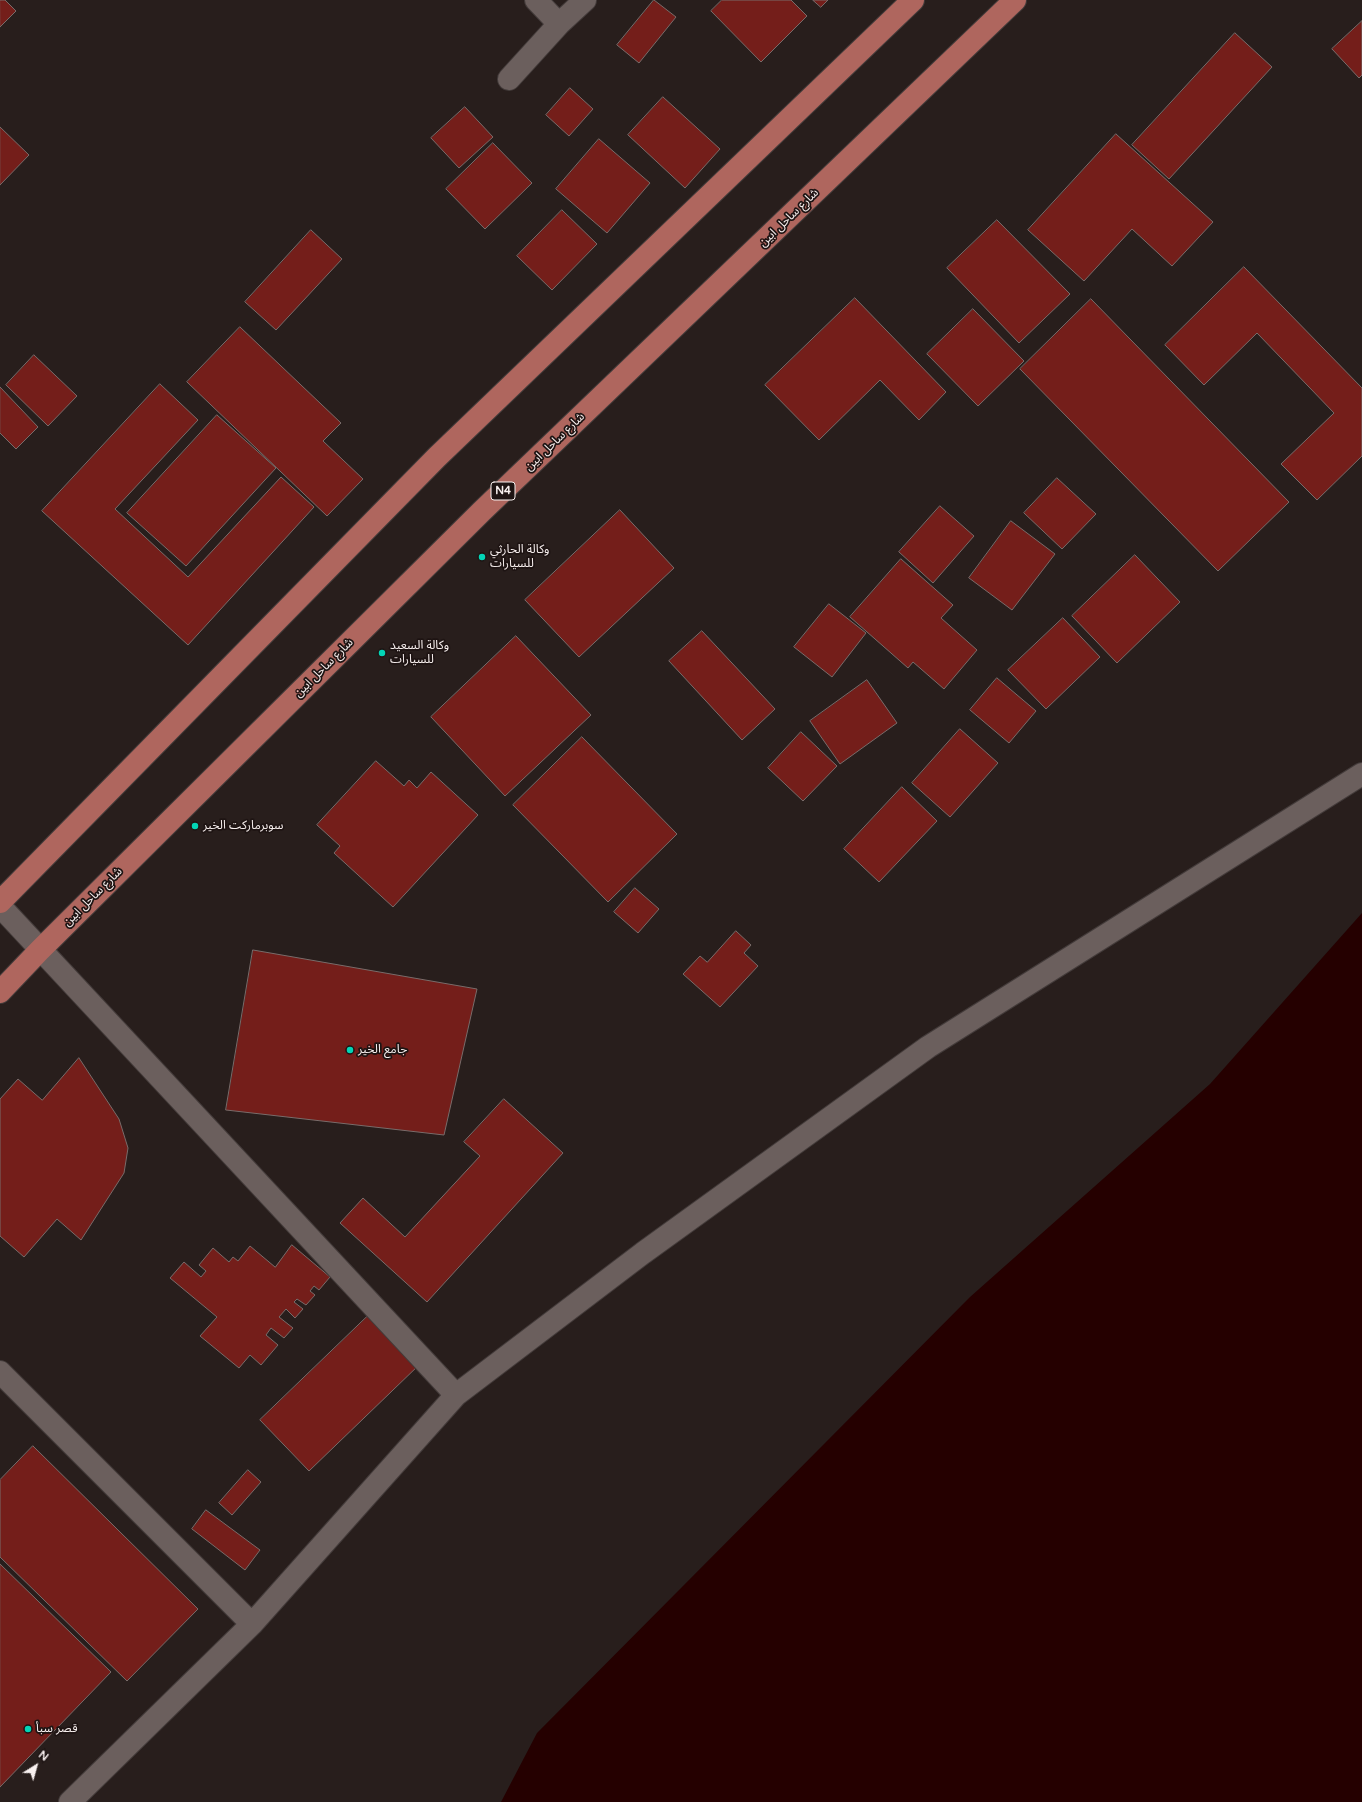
<!DOCTYPE html>
<html>
<head>
<meta charset="utf-8">
<style>
	body { margin:0 }
	#map { position:relative; width:1362px; height:1802px; overflow:hidden; background:#281e1c; font-family:"Varela Round",sans-serif }
	canvas { display:block }
	.north { position:absolute; left:16px; top:1746px; width:40px; height:40px; -webkit-text-stroke:3px #1e1413; paint-order:stroke; rotate:37deg; font-size:11px; font-weight:700; line-height:16px; text-align:center; color:#f8f0ef }
	.north::after { content:''; display:block; margin:auto; width:14px; height:18px; background:#f8f0ef; clip-path:polygon(50% 0,100% 100%,50% 72%,0 100%) }
</style>
</head>
<body>
<div id="map">
<canvas width="1362" height="1802"></canvas>
<div class="north">N</div>
</div>
<script>
const c = document.querySelector('canvas').getContext('2d');
c.lineJoin = 'round';
function paint(path, color) { c.fillStyle = color; c.fill(path, 'evenodd'); }
function trace(path, color, width, dash) { c.strokeStyle = color; c.lineWidth = width; c.lineCap = dash ? 'butt' : 'round'; c.setLineDash(dash || []); c.stroke(path); }
function write(font, color, halo, rows, align = 'center') {
  c.font = font + ' "Varela Round","Noto Sans Arabic",sans-serif'; c.lineWidth = 3.5; c.setLineDash([]); c.textBaseline = 'middle'; c.strokeStyle = halo; c.fillStyle = color; for (const [text, x, y, turn = 0] of rows) {
    c.save(); c.translate(x, y); c.rotate((+turn || 0) * Math.PI / 180); c.textAlign = isNaN(turn) ? turn : align; if (halo) c.strokeText(text, 0, 0); c.fillText(text, 0, 0); c.restore();
  }
}
paint(new Path2D(`
	M1362,913V1802H501L537,1733L970,1297L1210,1084Z`), '#250000');
const building = new Path2D(`
	M0,0H5L16,11L0,27Z
	M654,0L676,17L639,63L617,45Z
	M722,0H791L807,16L761,62L711,11Z
	M813,0H828L821,7Z
	M1362,21V75L1359,78L1332,49Z
	M1235,33L1272,67L1169,179L1132,145Z
	M570,88L593,109L569,136L546,115Z
	M663,97L720,149L685,188L628,135Z
	M465,107L493,137L459,168L431,138Z
	M0,127L29,155L0,185Z
	M1116,134L1213,222L1172,266L1132,229L1084,281L1028,230Z
	M599,139L650,183L607,233L556,189Z
	M493,143L532,183L485,229L446,189Z
	M562,210L597,244L552,290L517,256Z
	M997,220L1070,294L1019,343L947,268Z
	M311,230L342,259L276,330L245,302Z
	M1244,267L1362,388V456L1317,500L1281,464L1334,413L1257,333L1204,385L1165,345Z
	M855,298L946,392L919,420L880,380L819,440L765,385Z
	M1091,299L1289,502L1218,571L1020,369Z
	M973,309L1024,361L978,406L927,354Z
	M240,327L341,423L323,441L363,479L327,516L187,382Z
	M34,355L77,396L48,426L6,385Z
	M160,384L198,420L115,509L188,577L281,477L314,507L188,645L42,511Z
	M0,387L38,427L16,449L0,433Z
	M217,415L276,468L186,566L127,513Z
	M1057,478L1096,514L1062,549L1024,513Z
	M940,506L974,536L933,583L899,552Z
	M620,510L674,568L579,657L525,600Z
	M1011,521L1055,554L1012,610L969,578Z
	M1135,555L1180,602L1117,663L1072,616Z
	M901,559L953,605L941,618L977,650L944,689L913,662L908,668L850,617Z
	M829,604L866,633L832,677L794,647Z
	M1063,618L1100,657L1046,709L1008,670Z
	M702,631L775,709L742,740L669,661Z
	M516,636L591,715L505,796L431,717Z
	M997,678L1036,711L1009,743L970,710Z
	M867,680L897,723L840,764L810,721Z
	M960,729L998,763L950,817L912,783Z
	M801,732L837,766L803,801L768,768Z
	M582,737L677,834L608,902L513,805Z
	M376,761L404,786L409,780L417,788L431,772L478,815L393,907L334,853L340,846L317,825Z
	M902,787L937,821L879,882L844,849Z
	M635,888L659,909L638,933L614,912Z
	M736,931L751,945L744,953L758,966L720,1007L683,974L700,956L707,962Z
	M253,950L477,989L444,1135L226,1110Z
	M79,1058L119,1119L128,1148L124,1173L81,1240L57,1219L24,1257L0,1236V1099L18,1079L42,1100Z
	M504,1099L563,1153L427,1302L340,1223L363,1198L405,1237L480,1156L464,1142Z
	M292,1245L330,1277L319,1290L314,1286L310,1291L315,1295L306,1305L297,1299L294,1302L303,1309L295,1318L286,1309L279,1317L293,1328L284,1338L271,1328L266,1335L278,1345L261,1365L250,1355L239,1368L200,1336L217,1317L170,1278L184,1262L201,1277L206,1271L199,1265L213,1248L229,1262L233,1257L238,1261L250,1246L275,1267Z
	M370,1314L420,1364L309,1471L260,1420Z
	M33,1446L198,1609L127,1681L0,1557V1480Z
	M248,1470L261,1482L232,1515L219,1503Z
	M206,1510L260,1550L245,1570L192,1529Z
	M0,1564L111,1672L0,1787Z`);
paint(building, '#741e1a');
trace(building, '#796c6a', 1);
const minor = new Path2D(`
	M536,0L559,24
	M509,79L559,24L585,0
	M0,906L456,1395
	M0,1372L252,1624
	M70,1802L252,1624L456,1395L643,1253L928,1047L1362,774`);
const trunk = new Path2D(`
	M0,902L437,457L913,0
	M0,992L40,950L482,511L1015,0`);
trace(minor, '#433b3a', 24);
trace(trunk, '#433b3a', 24);
trace(minor, '#6b5f5d', 22);
trace(trunk, '#af665e', 22);
for (const [x, y, r, color] of [
	[482,557,4,"#03d5b6"],
	[382,653,4,"#03d5b6"],
	[195,826,4,"#03d5b6"],
	[350,1050,4,"#03d5b6"],
	[28,1729,4,"#03d5b6"]
]) { const dot = new Path2D(); dot.arc(x, y, r, 0, 2 * Math.PI); c.fillStyle = color; c.fill(dot); trace(dot, '#1e1413', 1.5); }
for (const [x, y, w] of [
	[503,491,24]
]) { const box = new Path2D(); box.roundRect(x - w / 2, y - 9, w, 18, 3); c.fillStyle = '#1e1413'; c.fill(box); trace(box, '#f8f0ef', 1); }
write('bold 11px', '#f8f0ef', null, [
	["N4",503,491]
]);
write('12px', '#f8f0ef', '#1e1413', [
	["شارع ساحل ابين",789,218,-44],
	["شارع ساحل ابين",555,442,-44],
	["شارع ساحل ابين",324,668,-45],
	["شارع ساحل ابين",93,897,-45]
]);
write('12px', '#f8f0ef', '#1e1413', [
	["وكالة الحارثي",490,550],
	["للسيارات",490,564],
	["وكالة السعيد",390,646],
	["للسيارات",390,660],
	["سوبرماركت الخير",203,826],
	["جامع الخير",358,1050],
	["قصر سبأ",36,1729]
], 'left');
</script>
</body>
</html>
